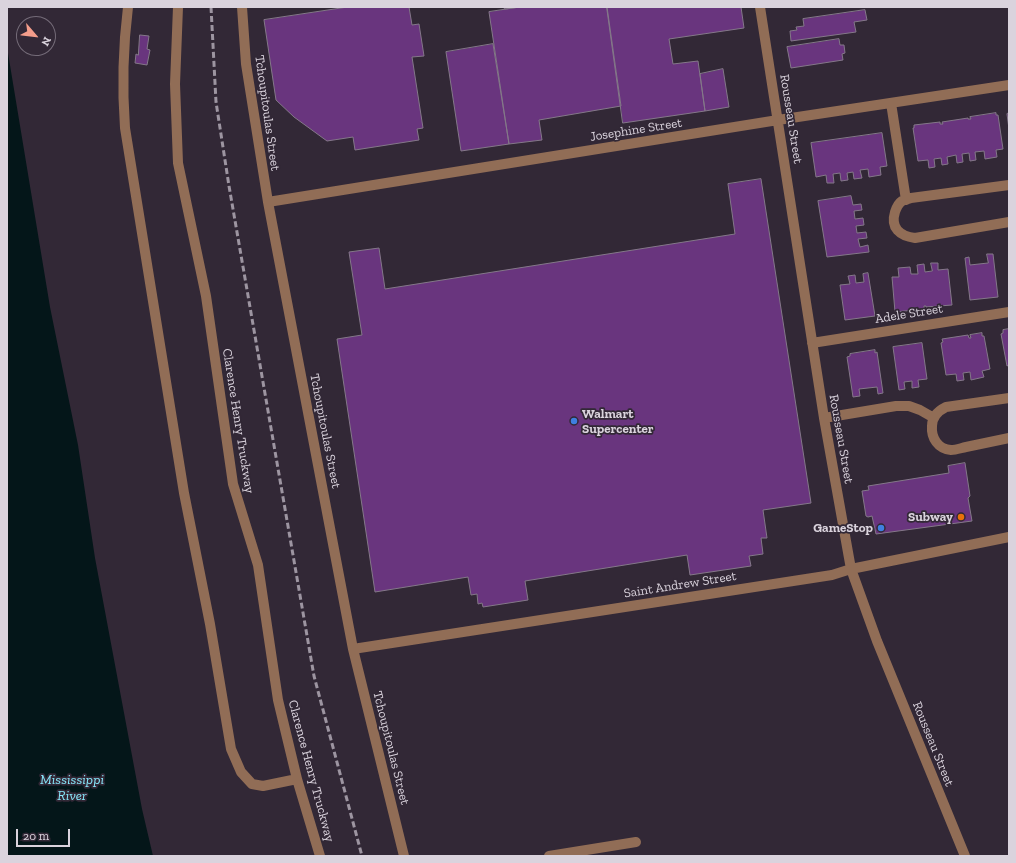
<!DOCTYPE html>
<html>
<head>
<meta charset="utf-8">
<style>
	body { margin:0 }
	#map { position:relative; width:1016px; height:863px; overflow:hidden; background:#322836; font-family:"Zilla Slab",serif }
	canvas { display:block }
	.frame { position:absolute; inset:0; border:8px solid #dad3dd; pointer-events:none }
	.north { position:absolute; left:16px; top:16px; width:40px; height:40px; box-sizing:border-box; background:#322836; border:1px solid #756c79; border-radius:50%; rotate:118deg; font-size:11px; font-weight:700; line-height:16px; text-align:center; color:#dad3dd }
	.north::after { content:''; display:block; margin:auto; width:14px; height:18px; background:#f49d8b; clip-path:polygon(50% 0,100% 100%,50% 72%,0 100%) }
	.scale { position:absolute; left:16px; top:829px; width:54px; height:18px; box-sizing:border-box; border:2px solid #dad3dd; border-top:0; padding-left:5px; font-size:12px; line-height:14px; white-space:nowrap; color:#dad3dd; -webkit-text-stroke:3px #322836; paint-order:stroke }
</style>
</head>
<body>
<div id="map">
<canvas width="1016" height="863"></canvas>
<div class="frame"></div>
<div class="north">N</div>
<div class="scale">20 m</div>
</div>
<script>
const c = document.querySelector('canvas').getContext('2d');
c.lineJoin = 'round';
function paint(path, color) { c.fillStyle = color; c.fill(path, 'evenodd'); }
function trace(path, color, width, dash) { c.strokeStyle = color; c.lineWidth = width; c.lineCap = dash ? 'butt' : 'round'; c.setLineDash(dash || []); c.stroke(path); }
function write(font, color, halo, rows, align = 'center') {
  c.font = font + ' "Zilla Slab",serif'; c.lineWidth = 3.5; c.setLineDash([]); c.textBaseline = 'middle'; c.strokeStyle = halo; c.fillStyle = color; for (const [text, x, y, turn = 0] of rows) {
    c.save(); c.translate(x, y); c.rotate((+turn || 0) * Math.PI / 180); c.textAlign = isNaN(turn) ? turn : align; if (halo) c.strokeText(text, 0, 0); c.fillText(text, 0, 0); c.restore();
  }
}
paint(new Path2D(`
	M7,47L50,307L78,445L95,558L142,809L153,856H7Z`), '#041619');
const building = new Path2D(`
	M348,7H409L412,25L419,24L424,56L412,57L423,128L417,129L419,140L355,150L353,137L327,141L294,117L276,100L264,20Z
	M504,7H520L505,9Z
	M520,7H607L621,106L539,120L542,140L509,144L489,12Z
	M607,7H741L744,28L669,39L673,64L698,61L705,111L623,123Z
	M865,10L867,20L854,22L856,32L791,41L790,31L797,30L796,27L804,26L803,19Z
	M140,35L149,36L147,49L150,50L147,65L135,63L136,54L138,55Z
	M839,39L840,45H844L845,53L842,54L843,60L791,68L787,47Z
	M493,44L509,144L461,151L446,52Z
	M723,69L729,107L705,111L700,74Z
	M996,113V115H998L1003,149L996,150L997,157L985,159L984,151L975,152L976,160L970,161L969,153L962,154L963,162L957,163L956,155L947,157L948,164L942,165L941,158L934,159L935,167L929,168L928,160L918,161L913,128H914V125L940,122V124H943L942,122L968,118V119H971L970,117Z
	M1009,113V129L1007,114Z
	M882,133L887,166L880,167L881,175L869,177L868,169L860,170L862,178L854,179L853,172L847,173L848,180L841,181L840,173L833,174L834,183H827L826,175L816,177L811,143Z
	M761,179L811,503L763,510L767,538H761L763,554L749,556L751,566L690,575L687,555L525,581L528,600L483,607L482,603L478,604L477,594L471,595L468,577L375,592L337,339L362,335L349,252L379,248L385,289L735,234L728,184Z
	M851,196L853,205L861,204L862,210L854,211L855,219L863,218L864,225L856,226L857,233L866,232L867,238L858,239L860,247L868,245L869,252L827,257L818,201Z
	M987,254H993L998,297L970,300L965,258L969,257L970,265L988,263Z
	M931,263H938V270L948,269L952,305L926,307V306H924V309L895,312L892,277H899L898,268L910,267L911,274H918L917,265L924,264L925,272L932,271Z
	M868,273L875,316L845,320L840,285L850,284L848,276L855,275L856,283L864,282L863,274Z
	M1009,329V365L1007,366L1001,334L1003,333V330Z
	M982,333V336H984L990,369L982,371L984,377L971,380L970,372L963,373L964,380L957,381L956,374L946,375L941,343L943,342L942,339L968,335L969,338H971L970,335Z
	M922,343L927,379L918,380L919,387L912,388V381L904,382L905,389L899,390L893,347Z
	M875,350V353L877,352L883,393L878,394L877,387L859,389L860,396L853,397L847,357L850,356V354Z
	M965,463L970,496L968,498L972,521L876,534L872,516L868,517L866,516L862,491L869,490L868,486L949,473L948,466Z`);
paint(building, '#69357e');
trace(building, '#847889', 1);
trace(new Path2D(`
	M128,7C123,47 122,87 125,128L184,493L210,624L231,749L241,772L252,784L263,786L297,779
	M178,7L175,84L178,163L206,296L233,484L258,565L278,700L297,779L320,856
	M242,7L246,64L268,202L353,649L404,856
	M760,7L824,418L851,569L877,641L965,856
	M891,103L906,200
	M1009,185L911,198C909,199 904,200 902,201C899,203 896,209 895,212C890,228 900,236 915,238L1009,222
	M268,202L778,120L1009,85
	M812,343L1009,312
	M1009,398L946,407C938,411 932,417 932,426C931,438 938,449 951,450C956,450 961,448 966,447C980,444 995,441 1009,438
	M824,418L896,406H909L920,410L934,418
	M353,649L832,575L851,569L1009,537
	M549,856L636,842`), '#916d56', 10);
trace(new Path2D(`
	M211,7L216,102L229,186L314,676L362,856`), '#9d95a1', 3, [6, 3]);
for (const [x, y, r, color] of [
	[574,421,4,"#3f7fe0"],
	[961,517,4,"#e8710a"],
	[881,528,4,"#3f7fe0"]
]) { const dot = new Path2D(); dot.arc(x, y, r, 0, 2 * Math.PI); c.fillStyle = color; c.fill(dot); trace(dot, '#322836', 1.5); }
write('13px', '#dad3dd', '#322836', [
	["Tchoupitoulas Street",267,113,82],
	["Rousseau Street",791,119,81],
	["Josephine Street",636,130,-9],
	["Adele Street",909,314,-9],
	["Clarence Henry Truckway",238,421,81],
	["Tchoupitoulas Street",325,431,79],
	["Rousseau Street",841,439,80],
	["Saint Andrew Street",680,585,-9],
	["Rousseau Street",933,744,68],
	["Tchoupitoulas Street",391,748,76],
	["Clarence Henry Truckway",311,771,75]
]);
write('bold 13px', '#dad3dd', '#322836', [
	["Walmart",582,414,"left"],
	["Supercenter",582,429,"left"],
	["Subway",953,517],
	["GameStop",873,528]
], 'right');
write('italic 14px', '#87e8fb', '#322836', [
	["Mississippi",72,780],
	["River",72,796]
]);
</script>
</body>
</html>
